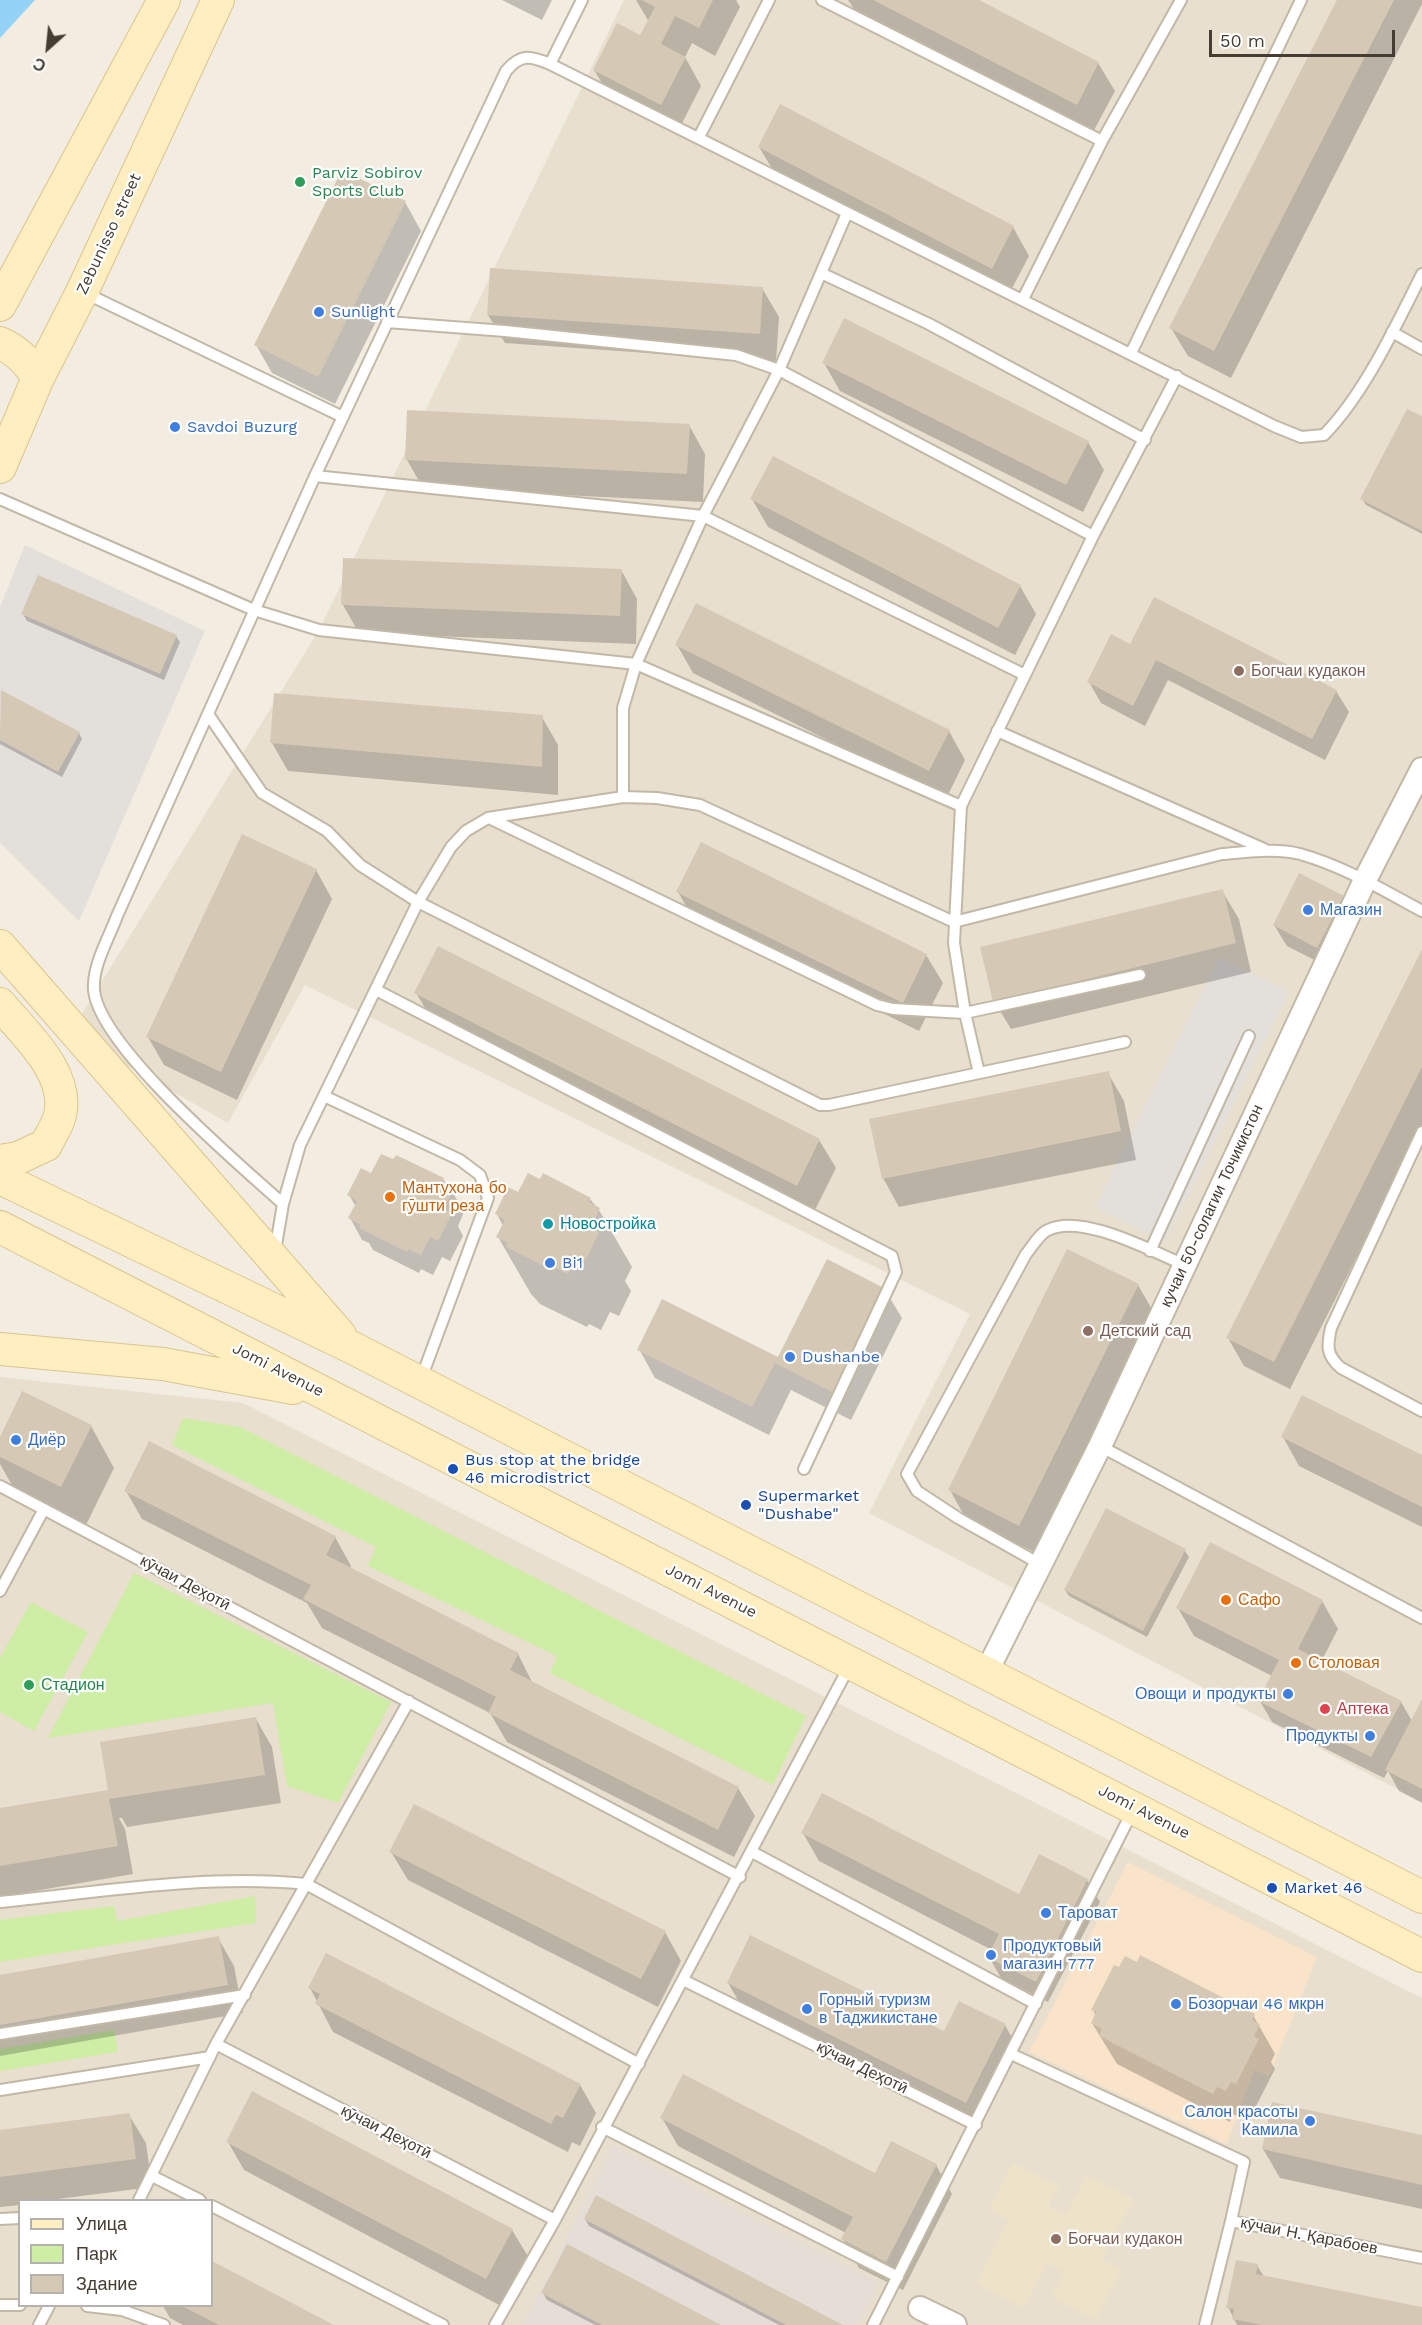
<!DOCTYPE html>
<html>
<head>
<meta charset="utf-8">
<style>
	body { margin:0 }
	#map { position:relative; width:1422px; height:2325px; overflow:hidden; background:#f3ede1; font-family:"Work Sans",sans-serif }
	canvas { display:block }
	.legend { position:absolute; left:18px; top:2199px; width:195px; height:108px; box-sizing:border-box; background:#fff; border:2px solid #b5b1ad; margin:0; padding:8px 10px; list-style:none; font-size:18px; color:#453d32 }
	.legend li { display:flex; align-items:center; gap:12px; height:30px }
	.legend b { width:30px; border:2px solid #b5b1ad }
	.north { position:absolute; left:18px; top:18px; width:60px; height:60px; -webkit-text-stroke:4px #fff; paint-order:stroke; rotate:207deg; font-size:16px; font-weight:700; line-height:24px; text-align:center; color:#453d32 }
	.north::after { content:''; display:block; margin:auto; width:21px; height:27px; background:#453d32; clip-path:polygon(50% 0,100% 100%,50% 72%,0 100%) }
	.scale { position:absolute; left:1209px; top:30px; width:186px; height:27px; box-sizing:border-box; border:3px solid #453d32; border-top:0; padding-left:8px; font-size:18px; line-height:21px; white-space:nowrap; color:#453d32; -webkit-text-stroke:4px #fff; paint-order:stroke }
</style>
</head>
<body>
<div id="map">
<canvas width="1422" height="2325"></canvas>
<ul class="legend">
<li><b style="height:8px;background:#ffeec0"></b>Улица</li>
<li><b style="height:16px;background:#ceeda5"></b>Парк</li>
<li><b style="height:16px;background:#d5c9b6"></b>Здание</li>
</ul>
<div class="north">С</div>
<div class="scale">50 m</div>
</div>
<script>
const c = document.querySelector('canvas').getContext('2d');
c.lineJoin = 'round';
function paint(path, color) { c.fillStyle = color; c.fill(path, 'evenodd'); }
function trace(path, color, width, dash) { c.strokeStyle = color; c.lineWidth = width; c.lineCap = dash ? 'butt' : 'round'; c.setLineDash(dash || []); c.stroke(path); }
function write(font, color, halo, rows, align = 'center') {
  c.font = font + ' "Work Sans",sans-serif'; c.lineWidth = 4.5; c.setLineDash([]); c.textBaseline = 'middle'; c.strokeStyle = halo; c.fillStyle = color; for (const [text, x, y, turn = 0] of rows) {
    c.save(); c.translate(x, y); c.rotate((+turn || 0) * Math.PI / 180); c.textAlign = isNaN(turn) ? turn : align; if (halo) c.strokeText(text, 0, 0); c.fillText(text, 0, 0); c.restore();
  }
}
paint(new Path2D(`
	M624,0H1422V1802L869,1513L970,1314L305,985L228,1123L70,1033L319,630Z
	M0,1377L243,1403L1422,1998V2325H0ZM20,2200H212V2306H20Z`), '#e8dfcf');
paint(new Path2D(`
	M1128,1862L1317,1957L1269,2076L1254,2070L1227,2144L1029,2052Z`), '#f9e4c9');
paint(new Path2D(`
	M613,2146L879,2283L857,2325H523Z`), '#e5ded7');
paint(new Path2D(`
	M1013,2163L1059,2186L1048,2207L1065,2215L1087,2175L1134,2199L1102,2259L1122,2270L1095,2320L1051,2296L1064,2272L1047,2263L1023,2308L976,2283L1009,2220L989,2209Z`), '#eee3c9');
paint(new Path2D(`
	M183,1418L240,1427L806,1716L773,1785L550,1673L557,1656L368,1566L376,1547L172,1445Z
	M134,1573L391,1702L338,1803L287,1786L273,1703L48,1738Z
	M31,1602L88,1632L34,1731L0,1712V1658Z
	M255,1896L256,1923L0,1962V1920L114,1906L117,1921Z
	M114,2030L118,2052L0,2071V2049Z`), '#ceeda5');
paint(new Path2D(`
	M25,545L205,631L79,921L0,843V607Z
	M1219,957L1289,992L1165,1242L1095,1207Z`), '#e3dfdb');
paint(new Path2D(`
	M0,0H35L0,38Z`), '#95d2f8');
paint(new Path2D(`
	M502,0H552L542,20Z
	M636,0H736L740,7L715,56L692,43L685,57L701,86L677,133L611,98L594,70L641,37L649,22Z
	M848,0H975L1098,63L1115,91L1093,132L854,9Z
	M1339,0H1422V4L1231,378L1188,356L1171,328Z
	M759,147L1013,227L1029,256L1008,296L776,175Z
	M405,202L421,231L335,404L272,373L256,345Z
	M762,288L779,317L776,362L505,343L488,315Z
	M824,363L1088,442L1104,470L1083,512L840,391Z
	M1422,418V534L1366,505L1362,499Z
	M689,425L705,454L703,502L423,488L407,460Z
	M752,499L1020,586L1036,614L1015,655L768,527Z
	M621,570L637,599L636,644L359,633L343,605Z
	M23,614L176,636L180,642L164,680L27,621Z
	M677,645L949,731L965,760L946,799L693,673Z
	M1131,646L1336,691L1349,712L1325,760L1168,680L1145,726L1101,703L1089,682Z
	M2,692L79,733L82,739L62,777L0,744Z
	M542,717L558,745V795L288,771L272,743Z
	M316,870L332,899L237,1100L164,1065L148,1037Z
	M1222,891L1239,919L1251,972L1011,1029L994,1001Z
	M678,892L926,955L943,983L919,1031L694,920Z
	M1343,897L1355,918L1330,968L1287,946L1274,925Z
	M1422,952V1127L1290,1389L1244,1366L1228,1338Z
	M416,993L819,1140L836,1168L813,1214L433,1021Z
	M1108,1073L1124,1101L1136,1160L899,1207L883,1178Z
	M372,1175L443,1179L452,1191L464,1212L458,1226L463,1236L450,1261L442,1257L433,1275L421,1269L419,1273L373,1250L369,1243L362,1240L350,1218L356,1207L349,1195Z
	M541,1181L590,1199L599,1210L632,1267L625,1281L631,1291L619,1316L610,1312L601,1330L589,1324L587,1327L540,1304L531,1294L498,1237L503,1226L497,1214L519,1194Z
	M1138,1285L1154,1313L1036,1553L966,1519L950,1490Z
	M885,1290L902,1318L851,1420L791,1390L769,1435L655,1378L639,1349L779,1359Z
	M91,1426L114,1468L85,1527L17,1494L0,1464V1440Z
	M1283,1437L1422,1456V1527L1299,1466Z
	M126,1491L335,1537L351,1566L350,1568L518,1654L533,1684L738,1788L755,1816L734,1857L507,1742L490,1713L322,1628L307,1603L142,1519Z
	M1185,1551L1189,1557L1147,1637L1069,1596L1065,1590Z
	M1322,1601L1338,1629L1321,1662L1401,1702L1412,1721L1422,1702V1803L1399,1791L1388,1771L1384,1778L1272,1722L1260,1701L1272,1676L1194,1636L1178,1608Z
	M256,1719L272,1747L281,1803L127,1827L122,1818H119L125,1829L133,1874L0,1897V1809L109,1791Z
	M803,1833L1020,1896L1087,1880L1100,1902L1048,2002L1001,1978L989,1957L992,1950L819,1861Z
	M391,1852L665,1932L681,1961L658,2007L408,1880Z
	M218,1938L234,1966L243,2013L0,2056V1977Z
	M728,1983L943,2033L1005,2025L1017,2047L979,2123L745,2012Z
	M310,1988L580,2085L596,2113L580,2146L572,2142L568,2152L333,2032Z
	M1093,2010L1253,2015L1275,2054L1271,2062L1275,2069L1253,2112L1247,2109L1242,2119L1233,2114L1230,2122L1117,2064L1092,2023L1096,2016Z
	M129,2115L146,2143L152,2187L50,2200H20V2205L0,2207V2132Z
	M662,2118L876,2175L936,2165L952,2194L903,2290L859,2268L843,2239L846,2233L678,2146Z
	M1422,2137V2209L1280,2178L1263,2149Z
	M228,2142L512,2230L529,2258L503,2307L244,2170Z
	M585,2219L840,2325H779L589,2226Z
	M212,2263L331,2325H183L170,2318L163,2306H212Z
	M1257,2265L1264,2277L1422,2309V2325H1237L1228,2307Z
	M543,2293L718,2325H595L547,2300Z`), '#0003');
paint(new Path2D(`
	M642,0H713L699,28L675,16L661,44L686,57L661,105L593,70L617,23L640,35L655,7Z
	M873,0H979L1099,62L1077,105Z
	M1337,0H1394L1214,351L1169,328Z
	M780,104L1014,226L992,269L758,147Z
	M342,170L406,201L318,377L254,345Z
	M490,268L763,287L760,334L487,315Z
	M844,318L1089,441L1066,485L822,363Z
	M1407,409L1422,416V531L1360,499Z
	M407,410L690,424L687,474L405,460Z
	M773,456L1021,585L998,628L750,499Z
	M343,558L622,569L620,616L341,605Z
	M38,575L177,635L160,674L21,614Z
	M1154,597L1337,690L1312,739L1156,660L1133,706L1087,682L1111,634L1130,644Z
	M696,603L950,730L929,771L675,645Z
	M1,690L80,732L58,772L0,740Z
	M274,693L543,715L542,767L270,743Z
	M242,834L317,869L221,1072L146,1037Z
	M701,842L927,954L903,1003L676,892Z
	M1299,873L1344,896L1317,948L1273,925Z
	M1223,889L1236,943L993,1002L980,947Z
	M438,946L820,1139L797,1186L414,993Z
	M1422,949V1067L1274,1362L1226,1338Z
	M1109,1071L1121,1131L882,1179L869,1119Z
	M381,1154L393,1159L396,1155L444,1178L441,1183L453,1190L443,1209L452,1213L438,1241L430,1237L421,1255L409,1249L407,1252L359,1228L361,1225L348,1218L357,1201L347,1195L361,1168L371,1173Z
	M528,1173L540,1179L543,1173L591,1198L589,1202L600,1208L591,1228L599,1232L586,1260L577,1256L568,1274L556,1268L554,1271L506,1247L508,1243L496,1237L505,1220L495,1214L508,1187L518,1192Z
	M1067,1249L1139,1284L1019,1526L948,1490Z
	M827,1259L886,1289L834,1393L775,1363L752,1407L637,1350L662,1299L778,1357Z
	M22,1391L92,1425L61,1487L0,1457V1437Z
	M1302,1395L1422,1455V1507L1281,1437Z
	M149,1441L336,1536L326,1555L519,1653L510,1670L739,1787L718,1830L488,1713L496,1697L303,1599L311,1585L124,1491Z
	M1106,1508L1186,1549L1143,1631L1064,1590Z
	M1210,1542L1323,1600L1298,1649L1402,1701L1371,1757L1258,1701L1279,1660L1176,1608Z
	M1422,1699V1789L1385,1770Z
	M256,1717L265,1775L109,1799L118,1846L0,1866V1808L108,1790L100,1742Z
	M822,1793L1019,1894L1039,1854L1088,1879L1036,1982L987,1957L999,1934L801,1833Z
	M414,1804L666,1931L641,1979L389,1852Z
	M750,1935L944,2031L959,2001L1006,2024L966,2103L727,1983Z
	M219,1936L228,1985L0,2025V1975Z
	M326,1953L581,2084L563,2118L556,2115L551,2124L315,2004L320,1994L308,1988Z
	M1140,1955L1255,2014L1252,2020L1260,2024L1254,2036L1259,2039L1236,2084L1231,2082L1226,2091L1217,2087L1213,2094L1099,2036L1102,2029L1091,2023L1096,2012L1091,2010L1114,1965L1119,1967L1125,1956L1137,1962Z
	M683,2074L875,2173L891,2141L937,2164L886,2262L841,2239L853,2217L660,2118Z
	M252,2091L513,2229L486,2279L226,2142Z
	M1272,2102L1422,2135V2185L1262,2149Z
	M130,2113L136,2159L0,2177V2130Z
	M596,2195L843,2325H786L584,2219Z
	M567,2244L721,2325H602L541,2293Z
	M1236,2260L1258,2264L1256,2274L1422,2307V2325H1262L1232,2319L1234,2309L1226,2308Z
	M212,2261L334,2325H219L182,2306H212Z`), '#d5c9b6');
const service = new Path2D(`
	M822,0L1102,141L1023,299
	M550,64L582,0
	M699,137L769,0
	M1102,141L1181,0
	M821,273L929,324L1145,440
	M83,292L343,417
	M387,322L505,331L736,355L779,370L1093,536
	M1392,332L1422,349
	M1131,353L1301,0
	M315,476L703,516L1025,675
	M0,499L254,610L319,630L636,664L961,806L1093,536L1177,376
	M208,714L262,793L327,831L360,865L418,902L820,1105H829L1125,1042
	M997,731L1264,849
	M623,797V708L636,664L703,516L779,370L847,213
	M961,806L954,943L965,1013L979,1073
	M489,818L877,1005L893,1009L965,1013L1140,975
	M376,990L892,1256L896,1272L804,1469
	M324,1096L460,1160L480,1175L488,1198L421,1379
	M1422,1132L1331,1328C1327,1346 1326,1355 1341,1368L1422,1411
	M283,1204C239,1164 99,1046 94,990C92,966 109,938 117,916L315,476L506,71C521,53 531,56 550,64L1274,426L1301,437L1324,435C1365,393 1395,327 1422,274
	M275,1251L283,1204L300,1145L418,902L451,847L466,831L488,818L623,797L657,798L700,805L954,922L1222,854C1248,852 1275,848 1300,854C1343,866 1383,890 1422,911
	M1150,1251L1249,1036
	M1100,1446L1422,1618
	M0,1486L740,1877
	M1040,1564L958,1518L917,1491L907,1474L1026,1254C1032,1247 1040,1233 1048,1230C1082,1213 1151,1251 1185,1265
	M0,1591L44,1509
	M752,1852L1036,2004
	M0,1902C101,1892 205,1874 306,1884L639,2064
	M683,1980L976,2125
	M0,2034L245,1995
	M216,2044L555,2220
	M1011,2054L1244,2162L1231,2221
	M0,2090L210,2057
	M602,2127L898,2277
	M152,2176L200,2200
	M139,2200L216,2044L409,1701
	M212,2206L443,2325
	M0,2219L20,2218
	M0,2305H20
	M87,2306L122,2310L164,2325
	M39,2325L49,2306
	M495,2325L555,2220L850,1665
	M873,2325L1133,1810
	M1205,2325L1231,2221L1422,2258`);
const minor = new Path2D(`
	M986,1673L1100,1446L1365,880L1422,769
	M920,2308L955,2325`);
const secondary = new Path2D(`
	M0,305L164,0
	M0,343C18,351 28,362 38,378
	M0,467L38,378L82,292L218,0
	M0,946L340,1335
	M0,1004C24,1033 70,1073 60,1115C58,1125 50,1136 46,1145L18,1158L0,1161
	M0,1178L351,1347L1422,1897
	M0,1227L1422,1956
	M0,1349L163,1364L293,1388`);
trace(service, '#c2b8a6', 14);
trace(minor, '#c2b8a6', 26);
trace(secondary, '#dbc58d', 34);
trace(service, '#fff', 10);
trace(minor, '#fff', 22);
trace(secondary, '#ffeec0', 32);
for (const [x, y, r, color] of [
	[300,182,6,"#2e9e5b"],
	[319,312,6,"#3f7fe0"],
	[175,427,6,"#3f7fe0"],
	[1239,671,6,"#8d6e63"],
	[1308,910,6,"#3f7fe0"],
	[390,1197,6,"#e8710a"],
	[548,1224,6,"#0f9aa8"],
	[550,1263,6,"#3f7fe0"],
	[1088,1331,6,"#8d6e63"],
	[790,1357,6,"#3f7fe0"],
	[16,1440,6,"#3f7fe0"],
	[453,1469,6,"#1a4fb4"],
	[746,1505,6,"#1a4fb4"],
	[1226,1600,6,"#e8710a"],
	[1296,1663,6,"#e8710a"],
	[29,1685,6,"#2e9e5b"],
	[1288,1694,6,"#3f7fe0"],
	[1325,1709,6,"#e0444e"],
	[1370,1736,6,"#3f7fe0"],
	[1272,1888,6,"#1a4fb4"],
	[1046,1913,6,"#3f7fe0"],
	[991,1955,6,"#3f7fe0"],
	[1176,2004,6,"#3f7fe0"],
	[807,2009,6,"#3f7fe0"],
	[1310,2121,6,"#3f7fe0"],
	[1056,2239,6,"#8d6e63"]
]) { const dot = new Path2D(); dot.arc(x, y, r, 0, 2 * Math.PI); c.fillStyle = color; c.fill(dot); trace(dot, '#fff', 2); }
write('16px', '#27864d', '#fff', [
	["Parviz Sobirov",312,173],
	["Sports Club",312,191],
	["Стадион",41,1685]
], 'left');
write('16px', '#453d32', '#fff', [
	["Zebunisso street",109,234,-65],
	["кучаи 50-солагии Точикистон",1212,1206,-65],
	["Jomi Avenue",278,1370,27],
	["кӯчаи Деҳотӣ",185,1583,28],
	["Jomi Avenue",711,1591,27],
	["Jomi Avenue",1144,1812,27],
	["кӯчаи Деҳотӣ",862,2068,26],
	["кӯчаи Деҳотӣ",386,2132,27],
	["кӯчаи Н. Қарабоев",1309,2236,11]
]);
write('16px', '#366cbe', '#fff', [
	["Sunlight",331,312],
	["Savdoi Buzurg",187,427],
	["Магазин",1320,910],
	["Bi1",562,1263],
	["Dushanbe",802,1357],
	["Диёр",28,1440],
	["Овощи и продукты",1276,1694,"right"],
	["Продукты",1358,1736,"right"],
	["Тароват",1058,1913],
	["Продуктовый",1003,1946],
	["магазин 777",1003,1964],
	["Горный туризм",819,2000],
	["в Таджикистане",819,2018],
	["Бозорчаи 46 мкрн",1188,2004],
	["Салон красоты",1298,2112,"right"],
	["Камила",1298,2130,"right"]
], 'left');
write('16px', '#785e54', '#fff', [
	["Богчаи кудакон",1251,671],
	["Детский сад",1100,1331],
	["Боғчаи кудакон",1068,2239]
], 'left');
write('16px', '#c56008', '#fff', [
	["Мантухона бо",402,1188],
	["гӯшти реза",402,1206],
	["Сафо",1238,1600],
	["Столовая",1308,1663]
], 'left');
write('16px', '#0d838f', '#fff', [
	["Новостройка",560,1224]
], 'left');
write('16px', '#164399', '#fff', [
	["Bus stop at the bridge",465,1460],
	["46 microdistrict",465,1478],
	["Supermarket",758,1496],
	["\"Dushabe\"",758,1514],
	["Market 46",1284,1888]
], 'left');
write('16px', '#be3a42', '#fff', [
	["Аптека",1337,1709]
], 'left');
</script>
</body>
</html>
